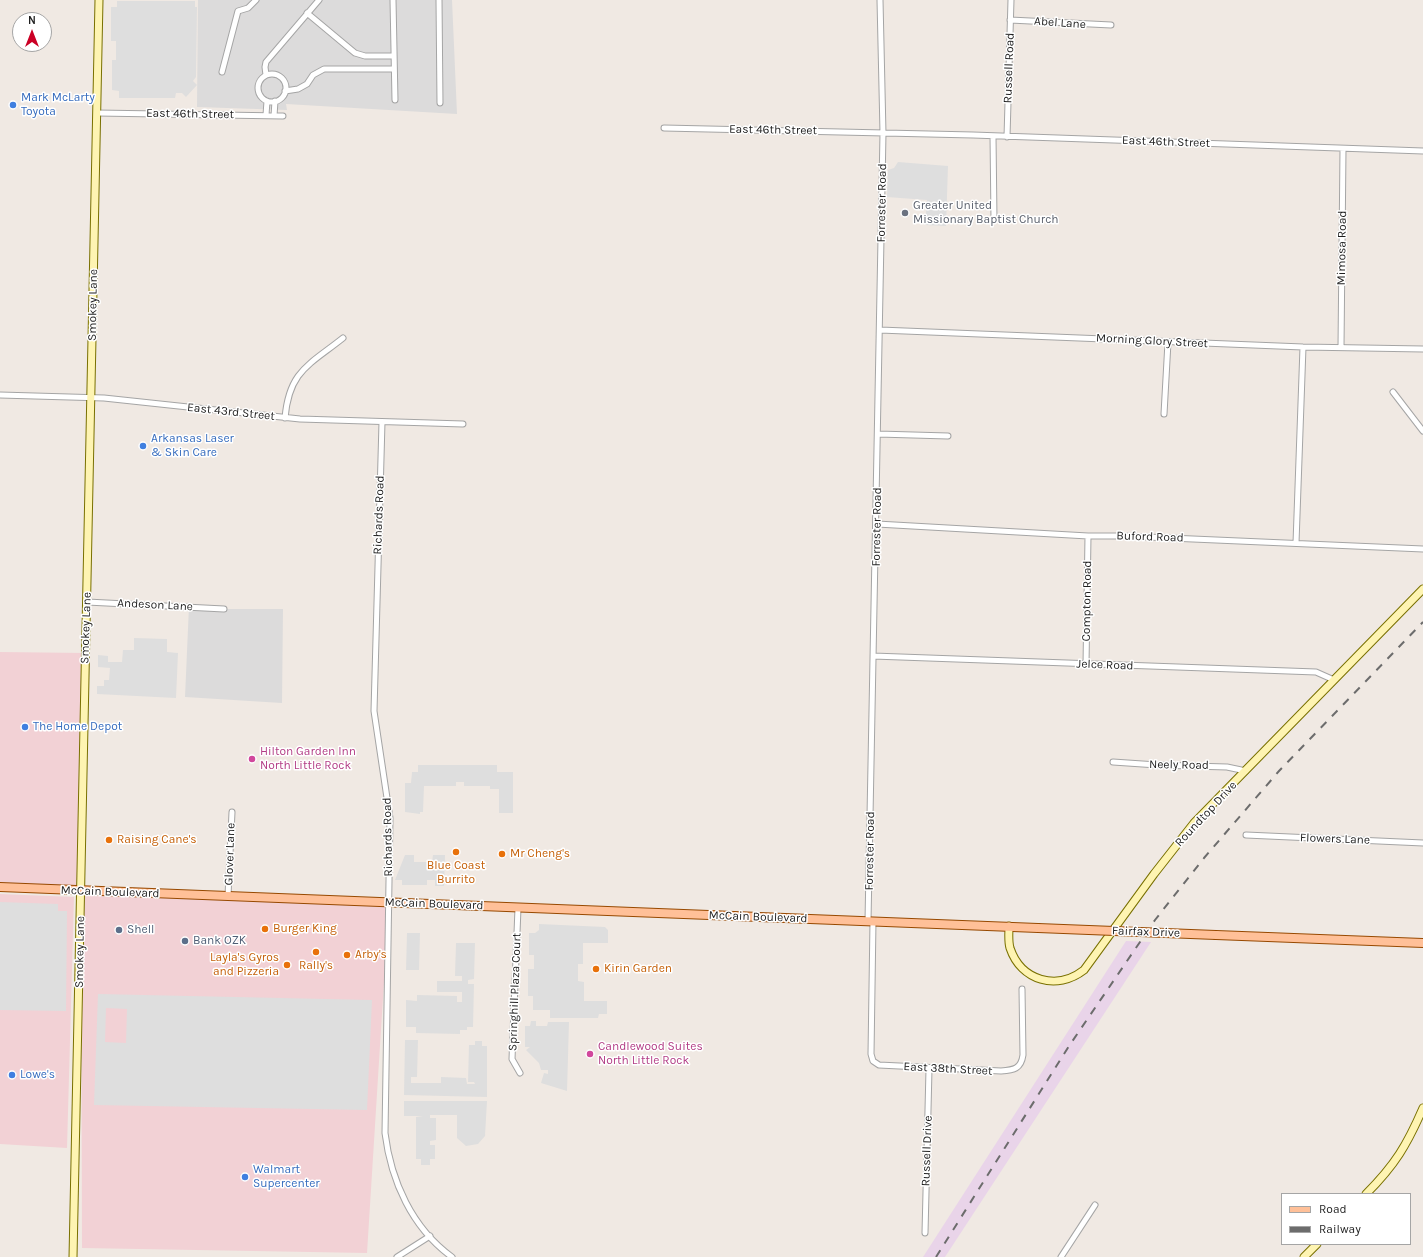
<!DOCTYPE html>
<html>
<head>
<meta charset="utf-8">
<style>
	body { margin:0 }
	#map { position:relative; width:1423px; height:1257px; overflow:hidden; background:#f0e9e3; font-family:Karla,sans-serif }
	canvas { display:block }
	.legend { position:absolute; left:1281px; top:1193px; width:130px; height:52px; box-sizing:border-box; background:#fff; border:1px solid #a5a5a5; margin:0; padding:5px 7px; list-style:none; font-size:12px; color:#1e1e1e }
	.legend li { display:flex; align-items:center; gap:8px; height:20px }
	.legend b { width:20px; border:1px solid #a5a5a5 }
	.north { position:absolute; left:12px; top:12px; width:40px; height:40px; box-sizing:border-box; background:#fff; border:1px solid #a5a5a5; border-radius:50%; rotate:0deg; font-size:11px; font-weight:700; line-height:16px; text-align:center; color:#1e1e1e }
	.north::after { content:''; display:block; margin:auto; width:14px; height:18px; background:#cb0025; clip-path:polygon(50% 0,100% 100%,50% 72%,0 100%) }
</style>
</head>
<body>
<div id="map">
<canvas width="1423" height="1257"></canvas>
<ul class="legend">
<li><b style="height:5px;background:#ffc098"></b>Road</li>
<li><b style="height:5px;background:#6c6c6c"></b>Railway</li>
</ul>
<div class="north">N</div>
</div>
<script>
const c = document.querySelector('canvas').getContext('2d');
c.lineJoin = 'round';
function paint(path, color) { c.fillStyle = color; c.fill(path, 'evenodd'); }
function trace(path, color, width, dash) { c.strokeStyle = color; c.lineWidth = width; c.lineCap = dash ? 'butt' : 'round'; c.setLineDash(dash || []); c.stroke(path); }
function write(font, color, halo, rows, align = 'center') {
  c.font = font + ' Karla,sans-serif'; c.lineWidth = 3; c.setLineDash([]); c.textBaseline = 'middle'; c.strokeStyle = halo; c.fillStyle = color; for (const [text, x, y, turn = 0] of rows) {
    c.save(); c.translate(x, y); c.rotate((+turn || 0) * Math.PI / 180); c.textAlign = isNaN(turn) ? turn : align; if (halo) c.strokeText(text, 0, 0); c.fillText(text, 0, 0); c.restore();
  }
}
paint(new Path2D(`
	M198,0H452L457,114L286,104L287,110L197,107Z
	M189,606L224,609H283L282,703L185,697Z`), '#dcdbdb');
paint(new Path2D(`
	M0,652L86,653L81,891L389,902L367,1253L82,1248L81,891L0,886Z
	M0,894L74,897L67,1148L0,1144Z`), '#f2d1d5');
paint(new Path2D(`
	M1126,941L1151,942L945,1257H923Z`), '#e9d4e9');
paint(new Path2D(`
	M117,1H195V7H197L196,77L193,81L197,85L186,97L182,93H176L175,98H119V91L112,90V60H116V41H111V7H117Z
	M898,162L948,166L946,226L925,225L927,200L887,197L888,170L894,168Z
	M134,638L167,639V652L178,653L176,698L97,694V686H104V680H109L110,668L98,667V655L108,656V662H122L123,650H134Z
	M418,765H497V772H513V813H499V789H490V786H464V782H456V786H424L423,812H420V814L405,812V783H411L412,772H418Z
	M405,855H414V862H432L433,855H445L444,886H435V880H427V885H402V880H395Z
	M0,902L58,904V911H67L66,1011L0,1010Z
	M539,924L605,927L608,930V943H583V964H578V981L584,982V1001H607V1014H599L598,1018H550V1010H533V996H528V969H534V955H529V933H535L539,930Z
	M407,933H420L419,970H406Z
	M456,943H475L474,979L468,980V984H474L473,1027H467V1030H460V1034L416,1033V1027H406V1000L417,1001V995L457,996V1002H462V992H437V981H462V976H455Z
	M98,994L372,1000L367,1110L94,1105ZM106,1008L127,1009L126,1043L105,1042Z
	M531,1021H536V1026H547L548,1022H569L567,1091L541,1083L544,1073L548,1074V1070H541L539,1063L526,1050L530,1047H525V1026H530Z
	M405,1040H418L417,1077H411V1083H441V1077L466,1078L467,1084H475L474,1082H468L469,1045H475V1041H482V1046H487V1097L404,1095Z
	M404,1101H487L485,1136L478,1144L466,1146L457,1138V1115H430V1118H436V1140L430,1141V1145H435V1159H430V1165H421V1159H416V1117L423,1116H404Z`), '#dedede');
const street = new Path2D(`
	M393,0L395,100
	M439,0L440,103
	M307,13L355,53L365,56H394
	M1010,20L1111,25
	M222,72L238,11L248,8L256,0
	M258 88a14 14 0 1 1 28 0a14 14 0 1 1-28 0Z
	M266,75L265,67L266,62L319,0
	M285,91L298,89L307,84L313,75L324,69H394
	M97,113L283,116
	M266,115L267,101
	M274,116L275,101
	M664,128L973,135L1423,151
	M993,136L994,220
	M1007,137L1011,0
	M880,330L1303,347L1423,349
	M1341,347L1343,149
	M1393,392L1423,431
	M0,395L104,398L300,419L463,424
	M1164,414L1168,342
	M285,418C289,371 309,365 343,338
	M382,422L374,711L390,818L385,1133C391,1181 412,1228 452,1257
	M878,434L948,436
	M877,524L1088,536H1124L1423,549
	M1296,543L1303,347
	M87,602L224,609
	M873,656L1316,672L1334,680
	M1086,665L1088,536
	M1113,762L1157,765L1227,767L1246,771
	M1246,835L1423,843
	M228,896L232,812
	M518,908L512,1059L520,1073
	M868,921L883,133L880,0
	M873,921L871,1054L873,1061L879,1065L1001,1071C1014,1070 1021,1069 1023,1055L1022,989
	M925,1233L929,1069
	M397,1257L430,1236
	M1061,1257L1095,1205`);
const secondary = new Path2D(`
	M1009,926C1009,934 1008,941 1010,948C1021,981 1057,991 1084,970L1154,874L1194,823L1423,589
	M1366,1194C1395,1165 1407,1145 1423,1108
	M73,1257L99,0
	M1304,1257L1317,1244`);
const primary = new Path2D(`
	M0,887L1038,928
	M1216,935L1423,943`);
trace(street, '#a5a5a5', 7);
trace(secondary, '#797000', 9);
trace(primary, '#974900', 10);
trace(street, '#fff', 5);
trace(secondary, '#fef4b2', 7);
trace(primary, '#ffc098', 8);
trace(new Path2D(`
	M936,1257L1069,1046L1155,920L1204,858L1279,771L1423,622`), '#6c6c6c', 2, [8, 8]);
const primaryBridge = new Path2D(`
	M1038,928L1216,935`);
trace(primaryBridge, '#974900', 10, []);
trace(primaryBridge, '#ffc098', 8);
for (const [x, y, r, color] of [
	[13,105,4,"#3f7fe0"],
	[905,213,4,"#6b7280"],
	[143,446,4,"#3f7fe0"],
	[25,727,4,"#3f7fe0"],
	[252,759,4,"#d1479c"],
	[109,840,4,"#e8710a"],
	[456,852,4,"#e8710a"],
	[502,854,4,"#e8710a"],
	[265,929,4,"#e8710a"],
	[119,930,4,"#5c6f8a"],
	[185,941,4,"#5c6f8a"],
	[316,952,4,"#e8710a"],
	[347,955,4,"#e8710a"],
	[287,965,4,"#e8710a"],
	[596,969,4,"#e8710a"],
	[590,1054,4,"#d1479c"],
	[12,1075,4,"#3f7fe0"],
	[245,1177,4,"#3f7fe0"]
]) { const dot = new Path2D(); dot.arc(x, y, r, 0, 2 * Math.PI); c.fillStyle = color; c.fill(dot); trace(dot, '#fff', 1.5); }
write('12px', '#1e1e1e', '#fff', [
	["Abel Lane",1060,23,4],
	["Russell Road",1009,68,-88],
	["East 46th Street",190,114,1],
	["East 46th Street",773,130,1],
	["East 46th Street",1166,142,2],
	["Forrester Road",882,203,-89],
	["Mimosa Road",1342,248,-89],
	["Smokey Lane",93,305,-89],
	["Morning Glory Street",1152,341,3],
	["East 43rd Street",231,412,6],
	["Richards Road",379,515,-88],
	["Forrester Road",877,527,-89],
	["Buford Road",1150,537,2],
	["Compton Road",1087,601,-89],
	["Andeson Lane",155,605,3],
	["Smokey Lane",86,628,-88],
	["Jelce Road",1105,665,2],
	["Neely Road",1179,765,1],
	["Roundtop Drive",1206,814,-47],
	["Richards Road",388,837,-91],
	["Flowers Lane",1335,839,2],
	["Forrester Road",870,851,-89],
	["Glover Lane",230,854,-88],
	["McCain Boulevard",110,892,2],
	["McCain Boulevard",434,904,2],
	["McCain Boulevard",758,917,2],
	["Fairfax Drive",1146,932,2],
	["Smokey Lane",80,952,-89],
	["Springhill Plaza Court",515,992,-88],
	["East 38th Street",948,1069,3],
	["Russell Drive",927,1151,-88]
]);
write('12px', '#366cbe', '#fff', [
	["Mark McLarty",21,98],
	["Toyota",21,112],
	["Arkansas Laser",151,439],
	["& Skin Care",151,453],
	["The Home Depot",33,727],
	["Lowe's",20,1075],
	["Walmart",253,1170],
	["Supercenter",253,1184]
], 'left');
write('12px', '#5b616d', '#fff', [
	["Greater United",913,206],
	["Missionary Baptist Church",913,220]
], 'left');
write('12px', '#b23c85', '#fff', [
	["Hilton Garden Inn",260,752],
	["North Little Rock",260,766],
	["Candlewood Suites",598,1047],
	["North Little Rock",598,1061]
], 'left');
write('12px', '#c56008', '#fff', [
	["Raising Cane's",117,840],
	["Mr Cheng's",510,854],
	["Blue Coast",456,866,"center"],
	["Burrito",456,880,"center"],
	["Burger King",273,929],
	["Arby's",355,955],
	["Layla's Gyros",279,958,"right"],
	["and Pizzeria",279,972,"right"],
	["Rally's",316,966,"center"],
	["Kirin Garden",604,969]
], 'left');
write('12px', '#4e5e75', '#fff', [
	["Shell",127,930],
	["Bank OZK",193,941]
], 'left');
</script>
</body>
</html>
